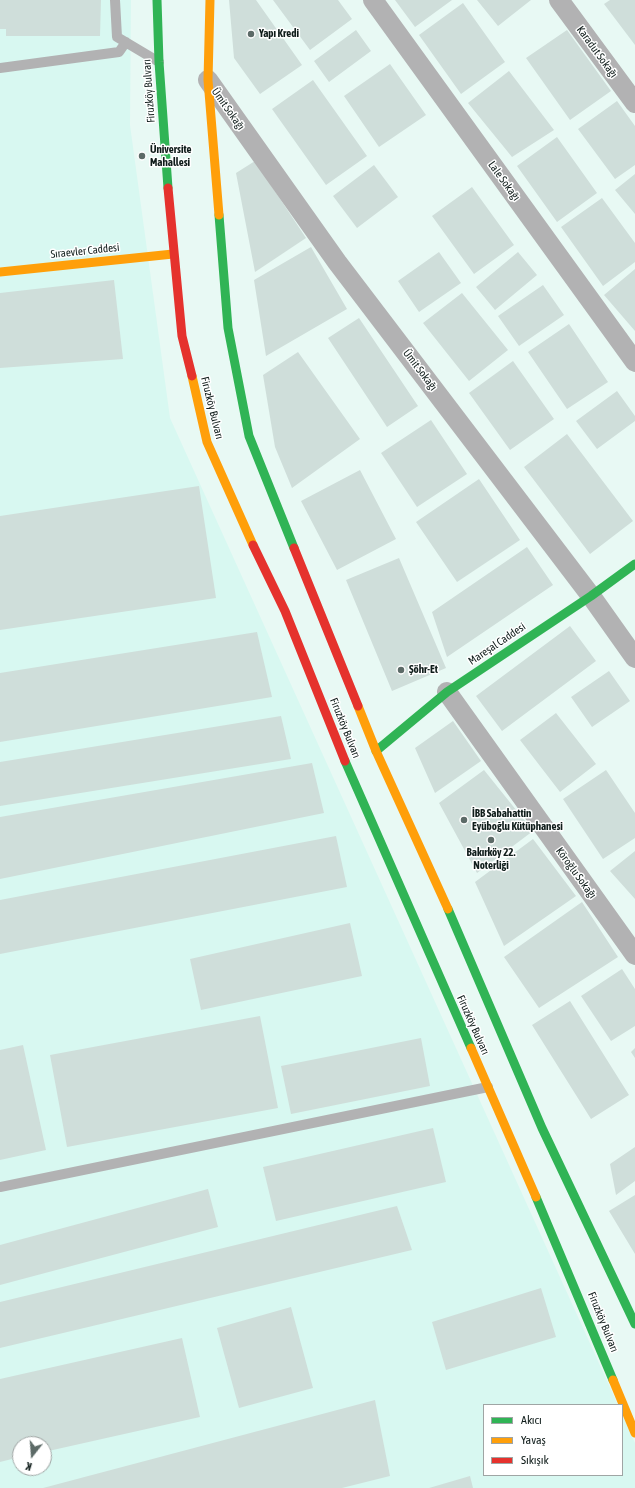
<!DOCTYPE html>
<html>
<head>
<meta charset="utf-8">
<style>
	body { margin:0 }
	#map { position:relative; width:635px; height:1488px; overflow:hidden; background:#e8f9f4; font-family:"Asap Condensed",sans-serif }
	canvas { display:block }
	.legend { position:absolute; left:483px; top:1404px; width:140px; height:72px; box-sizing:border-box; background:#fff; border:1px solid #9fa5a4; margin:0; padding:5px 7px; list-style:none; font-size:12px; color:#101d1b }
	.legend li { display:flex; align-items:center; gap:8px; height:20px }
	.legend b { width:20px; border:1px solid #9fa5a4 }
	.north { position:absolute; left:12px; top:1436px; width:40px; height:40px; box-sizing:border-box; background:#fff; border:1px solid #9fa5a4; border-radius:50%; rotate:197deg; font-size:11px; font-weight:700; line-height:16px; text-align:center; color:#101d1b }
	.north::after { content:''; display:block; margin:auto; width:14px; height:18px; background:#5c6a67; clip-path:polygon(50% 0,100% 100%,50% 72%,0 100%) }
</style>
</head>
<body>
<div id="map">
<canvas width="635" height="1488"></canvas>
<ul class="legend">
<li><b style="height:5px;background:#30b455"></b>Akıcı</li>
<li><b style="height:5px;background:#ff9f0a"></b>Yavaş</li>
<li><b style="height:5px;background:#e5322d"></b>Sıkışık</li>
</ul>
<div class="north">K</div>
</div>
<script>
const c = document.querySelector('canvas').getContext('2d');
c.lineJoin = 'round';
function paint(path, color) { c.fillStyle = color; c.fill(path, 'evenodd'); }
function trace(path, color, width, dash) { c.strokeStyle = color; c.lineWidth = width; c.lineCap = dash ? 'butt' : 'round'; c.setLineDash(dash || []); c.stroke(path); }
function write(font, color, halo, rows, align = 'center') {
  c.font = font + ' "Asap Condensed",sans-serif'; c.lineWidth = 3; c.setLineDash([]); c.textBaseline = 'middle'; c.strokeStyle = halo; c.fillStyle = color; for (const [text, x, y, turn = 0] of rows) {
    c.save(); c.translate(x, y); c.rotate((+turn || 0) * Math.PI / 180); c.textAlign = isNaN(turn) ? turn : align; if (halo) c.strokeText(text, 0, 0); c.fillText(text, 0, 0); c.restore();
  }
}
paint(new Path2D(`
	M0,0H131L130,125L170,418L618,1405H484V1475H622V1414L635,1443V1488H0ZM20,1444H44V1468H20Z`), '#d8f8f1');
paint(new Path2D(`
	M0,0H101L100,36H6V29H0Z
	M229,0H256L302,65L260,94L234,58Z
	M273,0H338L352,19L310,50Z
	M395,0H452L415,27Z
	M477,0H531L498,26Z
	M610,0H635V45L604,4Z
	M463,3L505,62L461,94L419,35Z
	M356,30L371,51L329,82L314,61Z
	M567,30L611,91L570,120L526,58Z
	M390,64L426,115L379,147L344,96Z
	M509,71L554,130L512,157L468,103Z
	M313,80L367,156L326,185L272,109Z
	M617,101L635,126V165L615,179L578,129Z
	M557,137L597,193L557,222L517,166Z
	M255,161L306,238L255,272L236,173Z
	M374,165L398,197L357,228L333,196Z
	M635,174V214L615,190Z
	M472,187L514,245L474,274L432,216Z
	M602,198L635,243V262L603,286L561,227Z
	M311,247L347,309L266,356L254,280Z
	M439,252L461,283L419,312L398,281Z
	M518,252L537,275L495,310L476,287Z
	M635,269V331L604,295Z
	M114,280L123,359L0,368V293Z
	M543,285L564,315L519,346L498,316Z
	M462,293L508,350L469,381L423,323Z
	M359,318L418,406L387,427L328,338Z
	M569,324L608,382L567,409L528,352Z
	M298,352L360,439L292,488L275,447L263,375Z
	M513,361L554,419L510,450L469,393Z
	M617,391L635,416V421L597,449L576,421Z
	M431,420L467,474L417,507L381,453Z
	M567,434L633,521L590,554L524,467Z
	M360,470L396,539L337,570L301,501Z
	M479,479L520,540L457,582L416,522Z
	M199,486L216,598L0,630V516Z
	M527,547L553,585L447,657L432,612Z
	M399,558L446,668L392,691L346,580Z
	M570,626L596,661L502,731L476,696Z
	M257,632L272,697L0,742V673Z
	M609,671L630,701L592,727L571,697Z
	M556,713L596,764L560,792L520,740Z
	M281,716L291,759L0,806V762Z
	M453,721L481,761L435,793L415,748Z
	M312,763L324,813L0,879V817Z
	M484,770L533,831L477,873L439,803Z
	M606,770L635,813V838L603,859L563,799Z
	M336,836L347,887L0,954V900Z
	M533,839L576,896L504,946L475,882Z
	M635,851V899L610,871Z
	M582,902L618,957L539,1008L504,957Z
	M350,923L362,976L201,1010L190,959Z
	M622,969L635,989V1026L611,1041L581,996Z
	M570,1001L629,1095L591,1119L532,1025Z
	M260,1016L278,1108L67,1147L50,1055Z
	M421,1038L430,1086L291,1114L281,1066Z
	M23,1045L46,1150L0,1160V1050Z
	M635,1048V1058L631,1052Z
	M433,1128L446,1182L276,1221L263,1167Z
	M635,1147V1181L616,1195L610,1164Z
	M208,1189L218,1227L0,1285V1245Z
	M635,1195V1254L609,1211Z
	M397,1206L412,1250L0,1348V1302Z
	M541,1288L556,1337L446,1370L432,1322Z
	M291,1307L313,1388L239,1408L217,1328Z
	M182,1338L200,1417L44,1452V1444H20V1457L0,1462V1379Z
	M375,1400L390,1476L342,1488H43Z
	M470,1476L473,1488H429Z`), '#cfdeda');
trace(new Path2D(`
	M115,0L117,37L159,62
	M0,68L119,52L126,42
	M0,1187L488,1087`), '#b2b2b3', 10);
trace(new Path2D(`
	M373,0L635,362
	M559,0L635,103
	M208,80L337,262L591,596L635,658
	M447,692L635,955`), '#b2b2b3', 20);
trace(new Path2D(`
	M157,0L159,62L168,188
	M219,215L228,328L249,436L294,548
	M376,751L447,692L591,596L635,564
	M345,761L471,1048
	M448,909L542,1128L635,1324
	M536,1197L613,1380`), '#30b455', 9);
trace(new Path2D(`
	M210,0L208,80L219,215
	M0,272L173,254
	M192,376L207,442L253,545
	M358,706L376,751L448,909
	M471,1048L536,1197
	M613,1380L635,1433`), '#ff9f0a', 9);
trace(new Path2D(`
	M168,188L182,336L192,376
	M253,545L285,611L345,761
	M294,548L358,706`), '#e5322d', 9);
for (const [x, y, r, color] of [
	[251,34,4,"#5c6a67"],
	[142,156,4,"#5c6a67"],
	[401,670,4,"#5c6a67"],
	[464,820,4,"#5c6a67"],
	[491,840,4,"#5c6a67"]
]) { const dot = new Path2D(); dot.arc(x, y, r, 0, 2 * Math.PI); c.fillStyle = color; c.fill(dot); trace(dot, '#fff', 1.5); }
write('bold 11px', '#101d1b', '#fff', [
	["Yapı Kredi",259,34],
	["Üniversite",150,150],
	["Mahallesi",150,163],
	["Şöhr-Et",409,670],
	["İBB Sabahattin",472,814],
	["Eyüboğlu Kütüphanesi",472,827],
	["Bakırköy 22.",491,853,"center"],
	["Noterliği",491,866,"center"]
], 'left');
write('11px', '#101d1b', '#fff', [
	["Karadut Sokağı",597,52,54],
	["Firuzköy Bulvarı",149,91,-94],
	["Ümit Sokağı",228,109,55],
	["Lale Sokağı",504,181,54],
	["Sıraevler Caddesi",85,251,-6],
	["Ümit Sokağı",420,370,53],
	["Firuzköy Bulvarı",212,408,76],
	["Mareşal Caddesi",497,644,-34],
	["Firuzköy Bulvarı",345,728,68],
	["Köroğlu Sokağı",576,873,54],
	["Firuzköy Bulvarı",473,1025,66],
	["Firuzköy Bulvarı",603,1322,68]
]);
</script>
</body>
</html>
